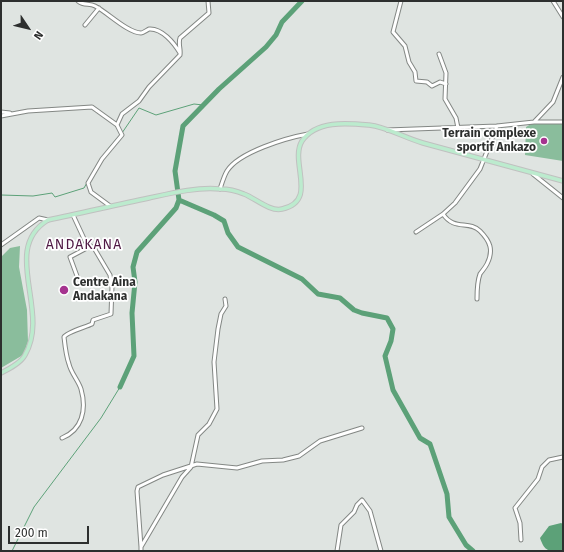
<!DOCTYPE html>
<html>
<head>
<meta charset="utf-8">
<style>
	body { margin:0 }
	#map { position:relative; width:564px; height:552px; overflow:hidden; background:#dfe4e1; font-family:"Fira Sans",sans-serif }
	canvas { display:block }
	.frame { position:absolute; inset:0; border:2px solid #2d2f2e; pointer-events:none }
	.north { position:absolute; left:8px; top:8px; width:40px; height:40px; -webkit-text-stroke:3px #fff; paint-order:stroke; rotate:125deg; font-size:11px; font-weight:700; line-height:16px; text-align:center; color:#2d2f2e }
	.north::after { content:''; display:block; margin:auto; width:14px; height:18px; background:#2d2f2e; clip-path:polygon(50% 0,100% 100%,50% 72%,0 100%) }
	.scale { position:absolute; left:8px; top:526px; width:81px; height:18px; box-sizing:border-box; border:2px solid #2d2f2e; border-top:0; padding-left:5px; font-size:12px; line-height:14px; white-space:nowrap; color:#2d2f2e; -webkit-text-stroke:3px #fff; paint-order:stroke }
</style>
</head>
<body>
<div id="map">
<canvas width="564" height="552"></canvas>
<div class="frame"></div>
<div class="north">N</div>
<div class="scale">200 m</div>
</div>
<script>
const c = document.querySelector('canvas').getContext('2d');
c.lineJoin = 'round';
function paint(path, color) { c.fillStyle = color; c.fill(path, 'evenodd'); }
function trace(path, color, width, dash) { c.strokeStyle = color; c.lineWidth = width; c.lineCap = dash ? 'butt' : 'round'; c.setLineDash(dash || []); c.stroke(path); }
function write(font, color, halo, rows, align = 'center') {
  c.font = font + ' "Fira Sans",sans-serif'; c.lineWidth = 3.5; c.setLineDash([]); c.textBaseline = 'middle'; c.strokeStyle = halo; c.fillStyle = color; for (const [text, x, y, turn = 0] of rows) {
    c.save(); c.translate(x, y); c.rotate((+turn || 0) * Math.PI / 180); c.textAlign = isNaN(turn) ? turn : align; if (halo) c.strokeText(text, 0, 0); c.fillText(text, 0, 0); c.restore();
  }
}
paint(new Path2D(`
	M531,124H563V161L525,155L526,127Z
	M20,246L19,267L27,310L28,342L23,355L1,368V257L10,248Z`), '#8abd9c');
paint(new Path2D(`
	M561,523L563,524V551C548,551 545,552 540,538L549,526Z`), '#5ca178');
trace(new Path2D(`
	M122,133L139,108L156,115L194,104L203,105
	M108,149L120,135
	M1,195L33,196L52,193L55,197L84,188L93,172
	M12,551L34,507L101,418L120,387`), '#5ca178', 1);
trace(new Path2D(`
	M179,200L214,215L224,221L228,233L238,247L302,279L318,294L340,298L354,310L362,313L387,318L393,329L391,341L385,356L393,390L420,438L430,444L447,494L449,517L466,545L473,551
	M120,387L134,356L132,313L135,282L133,267L137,252L176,208L179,200L175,171L183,126L219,89L266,47L276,35L282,22L302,1`), '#5ca178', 5);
const minor = new Path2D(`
	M78,1C84,6 89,3 95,6C107,12 128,33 141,33C143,33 147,30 149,29C162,28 174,43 180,53
	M401,1L393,32L405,46L409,62L415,72L416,81L427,82L432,86L440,82L446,84
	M553,1L563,17
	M85,25L99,8
	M439,54L446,73L445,99L456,118L458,128
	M1,112L10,113
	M1,116L28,111L92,107L117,125L122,135L102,159L88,183L91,192L110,206
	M534,122H563
	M117,125L122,114L139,101L149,87L180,55C181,49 178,44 180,38L209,13L208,1
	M387,130L497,126L534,122L553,102L563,77
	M533,174L563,198
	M220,189C222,183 224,176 227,171C239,152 286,138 308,134
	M443,214C454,231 469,220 480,231C490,241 494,250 487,264C485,268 482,271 480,274C477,282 477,291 477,299
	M416,232L443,214L455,203L480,169L497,126
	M1,245L39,218L48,220
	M77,276L70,257L85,249L88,245
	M62,438C82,430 87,410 81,389C78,380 71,373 69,364C66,356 65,346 64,337C67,332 86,327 92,324L93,320L111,314L112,287L110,275L94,248L86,243L73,215
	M521,540L520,523L515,508L538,479L542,467L549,460L563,457
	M141,547L137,491L138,487L163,475L197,464L237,468L262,461L283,460L299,456L320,441L362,428
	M141,551V547L182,477L191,467L198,435L209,424L217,409L214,362L218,329L221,314L226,306L225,299
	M337,551L341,525L354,512L357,505L362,500L370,511L381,551`);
const major = new Path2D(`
	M1,373C9,369 21,363 25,355C51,311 0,249 48,220C82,213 115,205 149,198C172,193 196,187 220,189C228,189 237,191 244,194C255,198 270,212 282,209C319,201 289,162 302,141C316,120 347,123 369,125C387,127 405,138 423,143C470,156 516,168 563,181`);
trace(minor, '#838784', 5);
trace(major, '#c0c1c0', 5.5);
trace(minor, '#fff', 3);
trace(major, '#bcebce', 3.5);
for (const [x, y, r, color] of [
	[544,141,4,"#a5338f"],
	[64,290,5,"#a5338f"]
]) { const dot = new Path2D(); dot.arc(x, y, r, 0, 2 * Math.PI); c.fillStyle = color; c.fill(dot); trace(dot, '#fff', 1.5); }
write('bold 12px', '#2d2f2e', '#fff', [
	["Terrain complexe",536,134],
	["sportif Ankazo",536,148],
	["Centre Aina",73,283,"left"],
	["Andakana",73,297,"left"]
], 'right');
c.letterSpacing = '1px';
write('14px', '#4f1944', '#fff', [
	["ANDAKANA",84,245]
]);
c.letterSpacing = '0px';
</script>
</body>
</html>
